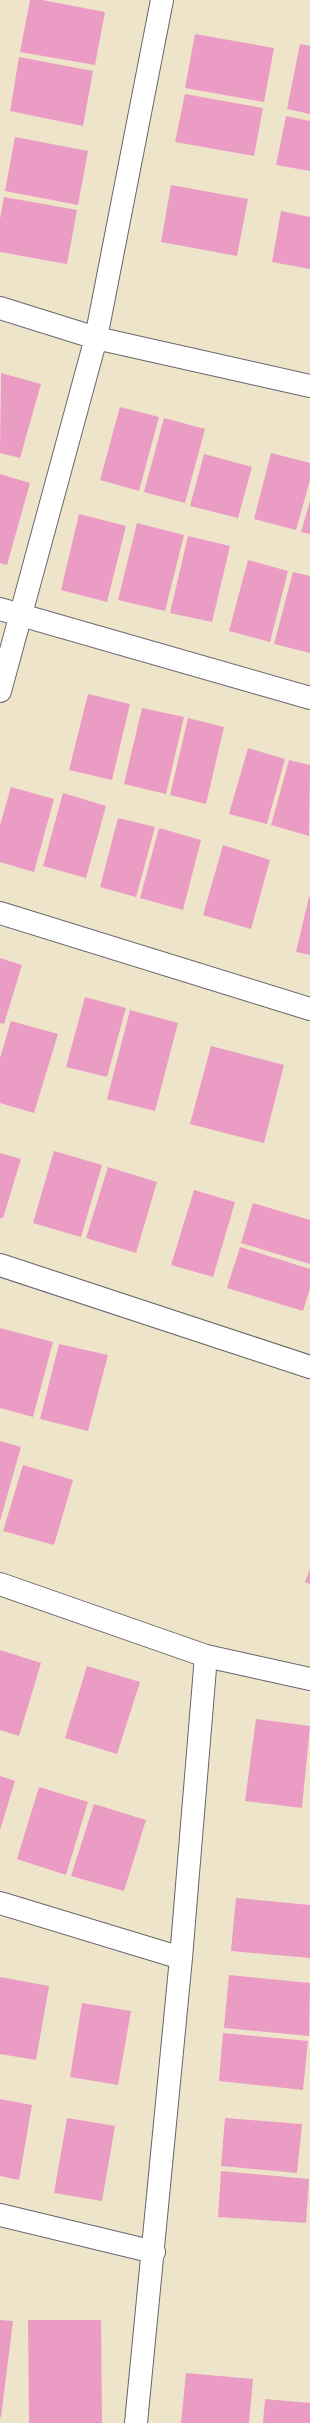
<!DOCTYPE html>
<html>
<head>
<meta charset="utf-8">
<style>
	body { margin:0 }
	canvas { display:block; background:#eee4c9 }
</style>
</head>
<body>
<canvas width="310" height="2423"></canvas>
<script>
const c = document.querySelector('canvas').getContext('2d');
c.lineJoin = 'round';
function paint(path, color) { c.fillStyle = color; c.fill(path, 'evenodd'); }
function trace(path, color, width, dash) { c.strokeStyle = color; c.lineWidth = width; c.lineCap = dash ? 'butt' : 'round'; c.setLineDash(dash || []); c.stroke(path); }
paint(new Path2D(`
	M30,0H42L105,12L95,65L20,52Z
	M195,34L274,48L264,102L185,88Z
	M300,44L310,46V114L287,109Z
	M19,57L93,71L83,126L10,111Z
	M185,94L263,108L254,156L175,142Z
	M286,116L310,121V171L276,165Z
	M15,137L88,151L78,205L5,191Z
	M171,185L248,199L237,256L161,242Z
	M4,197L77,210L67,264L0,252V219Z
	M281,211L310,217V269L272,262Z
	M1,373L41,384L20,458L0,453Z
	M120,407L159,417L139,491L100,480Z
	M164,418L205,429L185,503L144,492Z
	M271,453L310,463V480L296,530L254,519Z
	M204,454L252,467L238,518L190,506Z
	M0,474L30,483L7,565L0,563Z
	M310,501V534L301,532Z
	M79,514L126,526L107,602L61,590Z
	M137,523L184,535L165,611L118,600Z
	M188,536L230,546L212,622L170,613Z
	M248,560L288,571L270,642L229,631Z
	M293,572L310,576V653L274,644Z
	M88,694L130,704L112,780L69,770Z
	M142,708L184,717L166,794L124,784Z
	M188,718L224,727L206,804L170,795Z
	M248,748L285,759L267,824L229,814Z
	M289,760L310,765L309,836L271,825Z
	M11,787L54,799L34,872L0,862V825Z
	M63,793L106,806L86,878L43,866Z
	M118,818L155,827L136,897L100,887Z
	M159,828L201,840L183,910L140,898Z
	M223,845L270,860L251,929L203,915Z
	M309,897H310V955L296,952Z
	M0,958L22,965L4,1024L0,1023Z
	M85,997L126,1008L107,1077L66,1067Z
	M130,1010L178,1023L155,1111L107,1099Z
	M11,1021L58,1034L34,1113L0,1103V1058Z
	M211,1046L284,1065L264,1143L190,1124Z
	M54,1151L102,1165L81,1237L33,1223Z
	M0,1153L21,1159L3,1218H0Z
	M108,1167L157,1182L136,1253L86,1238Z
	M194,1190L235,1202L213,1277L171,1265Z
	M253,1203L310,1220V1264L241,1243Z
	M240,1247L310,1269V1288L303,1311L227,1288Z
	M0,1328L53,1342L33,1417L0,1408Z
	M59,1344L108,1355L88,1431L40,1419Z
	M0,1441L21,1447L0,1521Z
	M23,1465L73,1480L54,1545L3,1531Z
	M310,1569V1584L305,1582Z
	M0,1650L41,1663L19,1736L0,1730Z
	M87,1666L140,1682L117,1754L65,1738Z
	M256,1719L310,1726L302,1808L245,1801Z
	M0,1776L15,1781L0,1830Z
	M39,1787L88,1802L66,1875L17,1859Z
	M94,1804L146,1820L124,1891L71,1876Z
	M236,1898L310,1905V1958L231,1951Z
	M229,1975L310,1983L309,2036L224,2028Z
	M0,1977L49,1986L36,2060L0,2054Z
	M82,2003L131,2011L118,2085L70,2077Z
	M223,2033L308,2041L303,2090L219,2081Z
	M0,2099L32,2105L19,2180L0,2176Z
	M67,2118L115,2126L102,2201L54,2193Z
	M225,2118L302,2124L297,2173L221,2166Z
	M221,2171L309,2179L306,2223L218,2217Z
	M0,2320L13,2321L1,2417H0Z
	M28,2320H101L102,2423H29Z
	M186,2373L253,2379L249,2423H181Z
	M265,2399L310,2403V2423H263Z`), '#eb9cc5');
const street = new Path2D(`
	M0,308L96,338L310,386
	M0,609L310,698
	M0,691L96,338L162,0
	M0,913L310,1009
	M0,1265L310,1367
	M0,1584L206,1656L310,1679
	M0,1903L181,1958
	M0,2215L154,2252
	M136,2423L181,1958L206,1656`);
trace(street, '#69666d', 24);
trace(street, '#fff', 22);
</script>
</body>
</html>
